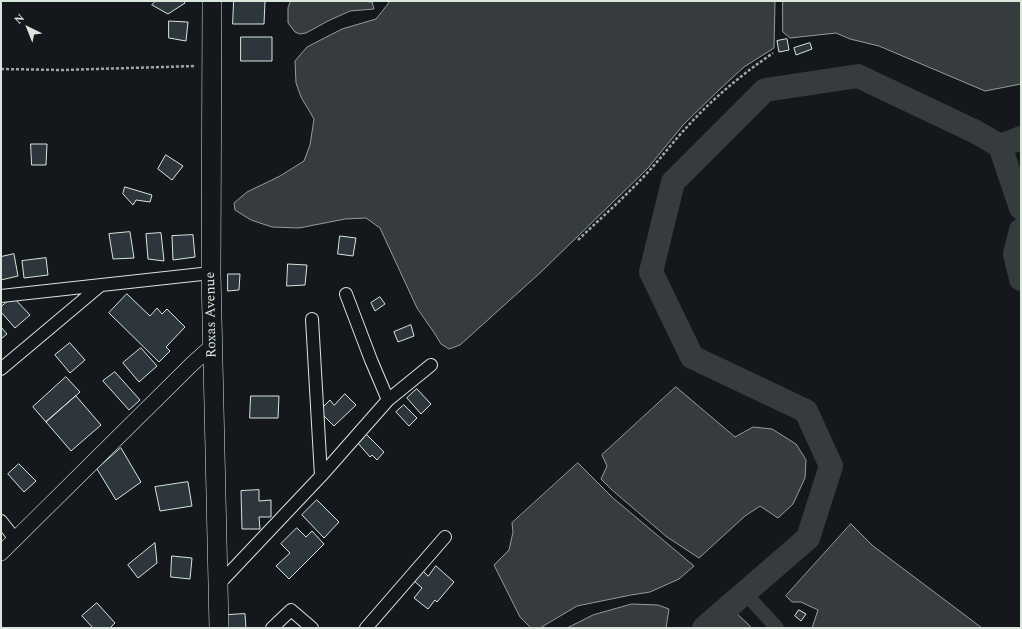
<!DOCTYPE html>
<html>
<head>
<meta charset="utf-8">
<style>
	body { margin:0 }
	#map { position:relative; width:1022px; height:629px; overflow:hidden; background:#14181c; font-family:Spectral,serif }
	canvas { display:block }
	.frame { position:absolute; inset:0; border:2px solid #d8e6dc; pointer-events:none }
	.north { position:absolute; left:8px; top:8px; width:40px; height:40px; -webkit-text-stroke:3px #14181c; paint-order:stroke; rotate:317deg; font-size:11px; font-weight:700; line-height:16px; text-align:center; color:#d8e6dc }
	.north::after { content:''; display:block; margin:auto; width:14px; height:18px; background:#d8e6dc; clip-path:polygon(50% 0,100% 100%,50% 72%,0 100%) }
</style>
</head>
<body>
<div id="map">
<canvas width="1022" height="629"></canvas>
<div class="frame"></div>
<div class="north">N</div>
</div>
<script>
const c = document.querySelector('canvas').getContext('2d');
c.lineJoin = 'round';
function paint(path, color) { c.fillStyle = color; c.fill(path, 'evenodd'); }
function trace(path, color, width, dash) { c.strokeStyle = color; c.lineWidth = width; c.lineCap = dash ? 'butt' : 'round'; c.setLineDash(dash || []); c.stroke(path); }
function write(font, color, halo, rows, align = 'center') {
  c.font = font + ' Spectral,serif'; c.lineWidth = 3; c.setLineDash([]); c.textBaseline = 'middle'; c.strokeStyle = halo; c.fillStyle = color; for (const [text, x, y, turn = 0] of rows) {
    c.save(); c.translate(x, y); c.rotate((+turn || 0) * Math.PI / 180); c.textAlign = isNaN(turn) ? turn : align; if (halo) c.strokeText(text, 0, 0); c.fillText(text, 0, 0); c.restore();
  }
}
const water = new Path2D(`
	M291,1H359L372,2L374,9L350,11L328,21L306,33L300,34L295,32L288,23V8Z
	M389,1H775L774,48L744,67L720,89L684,124L647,169L541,272L460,345L449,349L441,344L435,334L417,308L380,228L366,218L345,219L299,228L272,227L251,220L235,210L234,203L247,192L280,176L304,161L310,145L314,119L301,97L296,83L295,61L307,47L342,29L376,19L388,4Z
	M783,1H1021V84L985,91L879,46L850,39L836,33L790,38L783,32Z
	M676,387L735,437L753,427L772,429L796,444L806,460L805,478L793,504L778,518L760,506L745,516L699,558L667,537L612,490L601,479L607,466L602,455Z
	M578,463L613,498L694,566L679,579L650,592L631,595L577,606L540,628H531L520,617L494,565L509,550L513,532L512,523Z
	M851,524L873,546L982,628H812L818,610L801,602H792L786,596Z
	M632,604L658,605L669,609L666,628H567L593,615Z
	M735,612L749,625L751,628H720Z`);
paint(water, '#363b3e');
trace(water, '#939e99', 1);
trace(new Path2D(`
	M745,593L777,628`), '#363b3e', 14);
trace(new Path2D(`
	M1000,146L1021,208
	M1021,230L1015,254L1021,279
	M704,628L808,538L831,466L806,411L692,357L651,272L673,182L765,90L858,76L976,132L1000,146L1021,138`), '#363b3e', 24);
const building = new Path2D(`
	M156,1H184L185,3L168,14L152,5Z
	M234,1H265L264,24H233Z
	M169,21L188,22L186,41L169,38Z
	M241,37H272V61H241Z
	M787,39L789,50L779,52L777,41Z
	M810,43L812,49L796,55L794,48Z
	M31,144H47L46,165H32Z
	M166,155L183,166L172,180L158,169Z
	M125,187L152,195L150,202L136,200L133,205L123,194Z
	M130,232L134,258L113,259L109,234Z
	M161,233L164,261L148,259L146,234Z
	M193,235L195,257L173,260L172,236Z
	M340,236L356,238L353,256L338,254Z
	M14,254L18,276L1,280V257Z
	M46,258L48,275L24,278L22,261Z
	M288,264L307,265L305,285L287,286Z
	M228,274H240L239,290L228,291Z
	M127,294L150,316L157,308L162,314L167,309L185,327L166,347L170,351L159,362L109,313Z
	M13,297L30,315L15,328L1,312V307Z
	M380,297L385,304L375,311L371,303Z
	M411,325L414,336L398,342L394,332Z
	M1,327L7,334L1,339Z
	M70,343L85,360L70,373L55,355Z
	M141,348L157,366L139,382L123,363Z
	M115,372L140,400L129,410L103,381Z
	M66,377L80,392L46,422L33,407Z
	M417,389L431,404L421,414L407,398Z
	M345,394L356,405L334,426L319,411L330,400L334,405Z
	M76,396L101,425L71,451L46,422Z
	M251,396H279L278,418H250Z
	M404,405L417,418L409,426L396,412Z
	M366,434L384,452L377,460L372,455L370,457L357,442Z
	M121,448L141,482L116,500L97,469Z
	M19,464L36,481L24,492L8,474Z
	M188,482L192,506L160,511L155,487Z
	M259,490V501L271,500V517H259L260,529H242L241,491Z
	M317,500L339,522L324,538L302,515Z
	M297,528L306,537L312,531L324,544L289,579L276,566L290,553L281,544Z
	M155,543L157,563L138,578L128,565Z
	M172,556L192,558L190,579L171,577Z
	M436,566L454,582L437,602L435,600L428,609L414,598L422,588L413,580L422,570L428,576Z
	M97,603L115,623L110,628H93L82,616Z
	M799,610L806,614L801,621L795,616Z
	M245,614L246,628H228L227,615Z`);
paint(building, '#2c363c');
trace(building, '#d8e6dc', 1);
const minor = new Path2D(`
	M346,294L371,360L388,400
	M1,296L211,273
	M312,319L321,476
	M1,369L101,285
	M1,521L15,539
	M218,585L321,476L388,400L431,365
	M272,628L291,610L312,628
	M366,628L445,537`);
const tertiary = new Path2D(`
	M1,553L191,365L212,346`);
const primary = new Path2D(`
	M212,1L211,273L219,628`);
trace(minor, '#d8e6dc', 14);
trace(tertiary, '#d8e6dc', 16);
trace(primary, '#d8e6dc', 20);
trace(new Path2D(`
	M1,69L63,70L196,66
	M578,240C602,217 626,196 648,172C661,158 673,142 686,128C712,99 741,75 773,53`), '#9da8a2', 2.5, [3, 2]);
trace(minor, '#14181c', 12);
trace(tertiary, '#14181c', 15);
trace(primary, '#14181c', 19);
write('14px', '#d8e6dc', '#14181c', [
	["Roxas Avenue",212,315,-91]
]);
</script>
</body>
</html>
